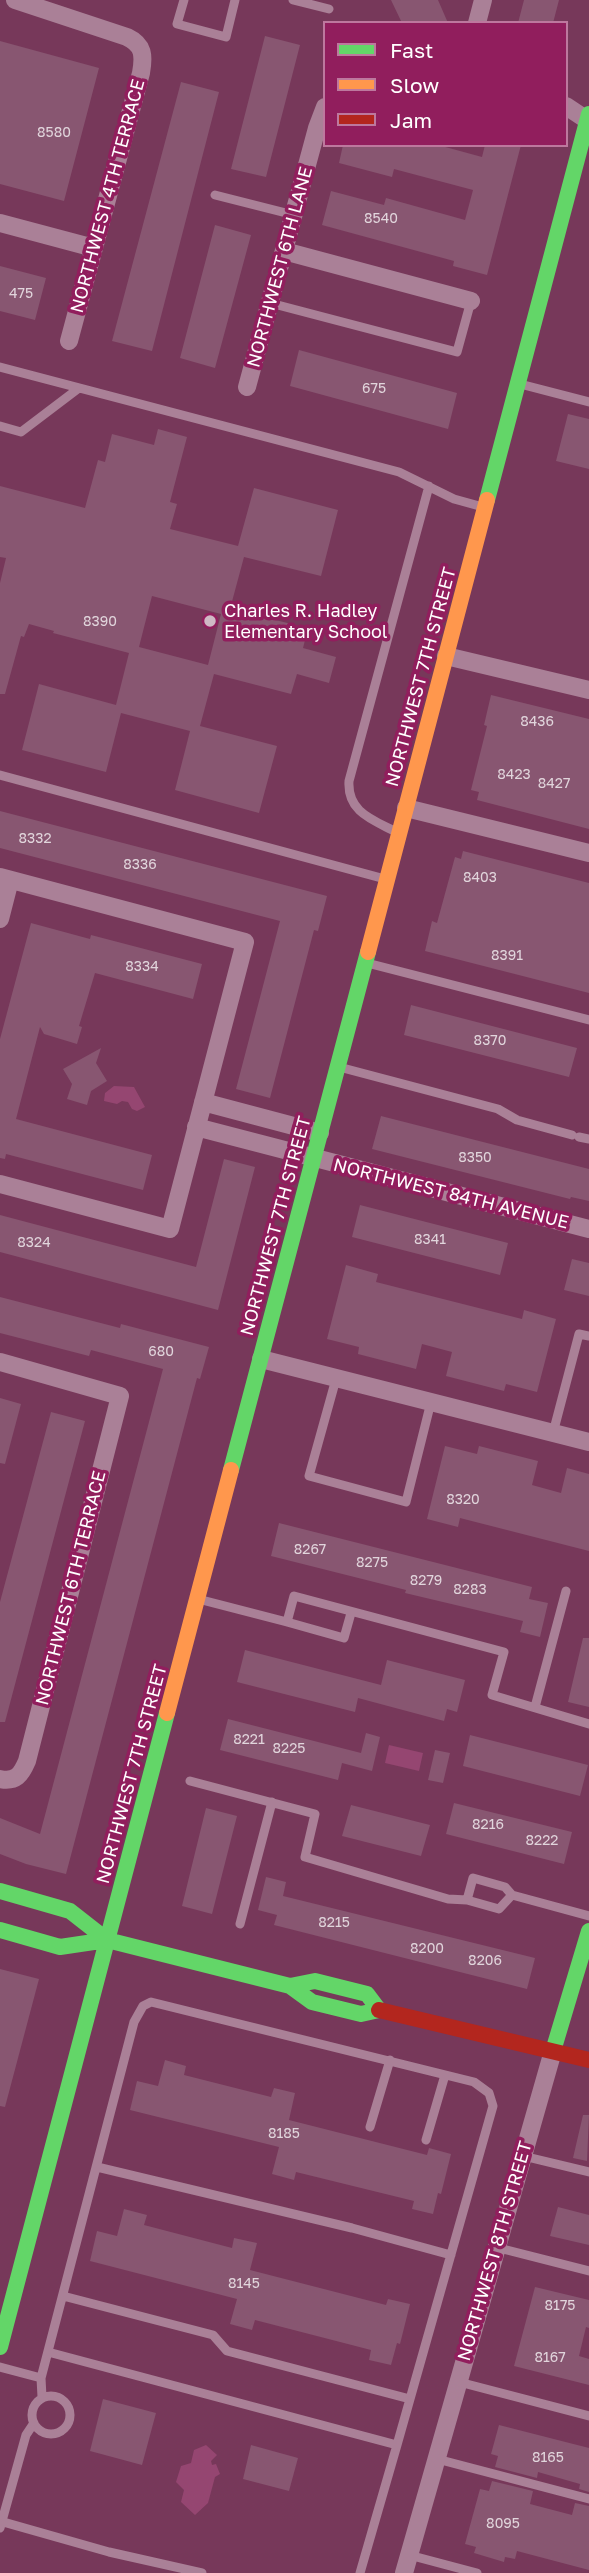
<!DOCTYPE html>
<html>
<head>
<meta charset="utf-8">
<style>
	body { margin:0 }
	#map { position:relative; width:589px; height:2573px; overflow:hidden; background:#77385a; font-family:"Golos Text",sans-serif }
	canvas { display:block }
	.legend { position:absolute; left:323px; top:21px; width:245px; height:126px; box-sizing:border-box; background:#911e5d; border:2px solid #bd789e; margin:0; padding:9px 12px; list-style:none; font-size:21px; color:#fff }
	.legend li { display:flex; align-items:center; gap:14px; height:35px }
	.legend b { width:35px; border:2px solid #bd789e }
</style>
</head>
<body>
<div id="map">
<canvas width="589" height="2573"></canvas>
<ul class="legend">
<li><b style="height:9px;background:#63d668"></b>Fast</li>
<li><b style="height:9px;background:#ff974d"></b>Slow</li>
<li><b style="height:9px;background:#b3261e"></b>Jam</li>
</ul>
</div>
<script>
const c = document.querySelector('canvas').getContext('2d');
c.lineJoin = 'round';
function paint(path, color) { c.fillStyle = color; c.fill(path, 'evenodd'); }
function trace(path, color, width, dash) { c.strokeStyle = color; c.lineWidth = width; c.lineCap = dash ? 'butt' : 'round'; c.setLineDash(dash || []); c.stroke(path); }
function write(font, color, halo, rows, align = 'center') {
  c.font = font + ' "Golos Text",sans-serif'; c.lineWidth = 7; c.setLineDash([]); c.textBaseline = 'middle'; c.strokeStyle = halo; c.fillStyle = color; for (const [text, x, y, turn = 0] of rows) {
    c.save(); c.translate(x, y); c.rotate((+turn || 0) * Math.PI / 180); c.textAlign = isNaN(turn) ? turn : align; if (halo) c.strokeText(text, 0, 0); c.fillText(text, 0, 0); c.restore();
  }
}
paint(new Path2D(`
	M114,1086L134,1087L145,1107L137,1111L132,1109L128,1102L122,1101L117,1104L104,1101L105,1093Z
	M389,1745L423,1753L419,1771L385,1763Z
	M206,2445L217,2455L211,2461L212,2465L216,2464L220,2474L215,2477L208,2503L195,2515L181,2502L184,2490L176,2482L181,2466L191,2463L194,2450Z`), '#954671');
paint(new Path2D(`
	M391,0H438L448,23H402Z
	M524,0H559L553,23H518Z
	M265,36L300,45L266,177L231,169Z
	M0,41L99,68L64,201L0,184Z
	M181,82L219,92L152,351L112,341Z
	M343,145H438L482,157L485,145H521L487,275L453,266L454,261L322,225L331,191L384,205L386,198L465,220L473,190L394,169L392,177L339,163Z
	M215,225L251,235L215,368L180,358Z
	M0,266L46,278L35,320L0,311Z
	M299,350L457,393L448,429L290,386Z
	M568,414L589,419V469L556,461Z
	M158,429L187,437L170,502L177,504L170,529L238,546L254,488L338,510L321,576L244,557L230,609L308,628L303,648L336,657L329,683L297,674L291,694L214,674L200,726L277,746L259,813L175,790L190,731L121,713L106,772L22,750L39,684L116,705L129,653L53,633L54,631L29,624L24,637L21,636L5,694H0V583L6,558L0,557V486L85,508L98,460L105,462L112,434L154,445ZM152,596L221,614L208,665L139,647Z
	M491,695L589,719V829L477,800L479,792L471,790L487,726L484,725Z
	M0,811L327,896L318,931L314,930L270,1098L236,1089L280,921L0,848Z
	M463,851L589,883V993L425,951L432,921L437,923L455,857L461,859Z
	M31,923L90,939L91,935L202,964L193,999L95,973L79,1026L82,1027L77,1044L44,1034L40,1027L16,1119L152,1155L143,1190L6,1154L5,1159L0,1158V1039Z
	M411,1005L577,1048L569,1077L404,1035Z
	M101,1048L96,1063L107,1081L91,1091L87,1105L67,1099L72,1084L63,1069Z
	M381,1116L589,1169V1201L571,1197L570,1199L372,1149Z
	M224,1159L255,1167L218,1310L0,1252V1215L196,1267Z
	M360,1205L508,1243L500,1275L352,1237Z
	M572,1259L589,1263V1296L564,1290Z
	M346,1265L378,1274L376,1282L522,1319L524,1310L556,1319L537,1392L506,1384L504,1391L446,1376L452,1352L422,1344L416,1369L358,1354L359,1347L327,1339Z
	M0,1297L120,1328L121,1324L209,1347L200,1379L197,1378L66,1874L26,1864L0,1854V1818L40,1834L163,1369L91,1350L89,1356L0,1333Z
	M0,1398L21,1404L5,1464L0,1463Z
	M51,1412L85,1421L5,1722H0V1602Z
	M445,1446L477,1454L479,1446L538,1461L532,1485L561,1493L567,1468L589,1474V1551L460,1518L458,1527L427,1519Z
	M279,1523L532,1587L529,1599L548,1603L540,1637L520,1632L523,1621L405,1593L406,1590L271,1556Z
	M583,1638H589V1707L568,1702Z
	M245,1650L381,1685L387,1660L465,1680L457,1712L447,1709L444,1721L358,1698L355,1712L237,1682Z
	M228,1719L361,1753L366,1733L380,1737L372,1771L342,1763L338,1780L220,1750Z
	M470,1735L588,1765L580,1796L463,1766Z
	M435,1750L450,1753L443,1783L428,1780Z
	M454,1803L572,1832L564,1864L446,1834Z
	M351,1805L430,1825L421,1856L342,1836Z
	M206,1808L237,1816L212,1914L182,1906Z
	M266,1877L286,1882L283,1896L535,1958L527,1989L274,1925L277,1915L258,1910Z
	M0,1969L39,1979L5,2107L0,2106Z
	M165,2060L186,2066L184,2075L271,2097L274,2088L295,2093L289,2120L427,2155L429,2148L451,2154L441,2194L438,2193L433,2214L412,2209L414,2201L296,2172L294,2180L272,2174L279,2147L130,2110L137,2081L158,2086Z
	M583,2115H589L587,2161L573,2158Z
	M558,2207L589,2215V2245L550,2236Z
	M124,2209L147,2215L144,2225L232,2248L234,2238L257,2243L250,2270L386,2305L388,2299L410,2304L400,2344L397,2343L391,2365L369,2360L371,2350L255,2320L252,2330L230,2324L237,2299L90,2261L97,2231L117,2236Z
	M535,2287L589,2300V2328L586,2327L579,2356L589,2359V2385L514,2366Z
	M103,2399L156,2413L142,2465L90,2451Z
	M499,2425L589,2448V2492L579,2489L580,2484L538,2472L537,2478L495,2467L498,2456L491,2454Z
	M251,2445L298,2458L289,2491L243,2479Z
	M492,2481L533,2491L530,2504L572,2515L575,2503L589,2506V2570L517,2551L515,2559L505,2557L504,2562L474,2553L476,2547L465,2544L480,2489L489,2491Z`), '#885671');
trace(new Path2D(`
	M184,0L177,24L226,37L235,0
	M293,0L329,9
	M215,195L294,215
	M270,303L457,352L471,301
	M0,367L399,472L454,499L483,507
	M520,384L589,402
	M0,426L21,432L79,388
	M0,775L385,879
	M398,833C374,820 347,813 349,781L429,486
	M367,963L589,1020
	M339,1067L498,1109L517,1120L572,1135
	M579,1137L589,1139
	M336,1379L309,1476L406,1502L431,1402
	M553,1433L579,1334L589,1336
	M198,1599L287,1622L294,1596L504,1652L492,1695L589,1724
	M287,1622L344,1638L351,1613
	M535,1707L566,1591
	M190,1781L315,1814L305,1857L448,1899L467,1900L499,1909L512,1895L505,1887L473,1878L467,1900
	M512,1895L589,1916
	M240,1924L272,1802
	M370,2127L390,2060
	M426,2140L445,2075
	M523,2156L589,2172
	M97,2167L352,2228L451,2255
	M495,2247L589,2271
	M63,2296L213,2335L227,2351L410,2399L397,2445
	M48,2352L397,2445L360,2573
	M0,2367L41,2378
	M459,2382L589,2416
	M32 2415a19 19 0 1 1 38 0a19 19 0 1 1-38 0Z
	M42,2397L41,2378L134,2022L143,2006L151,2002L474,2082L489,2093L493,2106L410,2399
	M437,2459L589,2499
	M0,2521L109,2552L202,2573
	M0,2528L26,2435L34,2423
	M409,2555L477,2573`), '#aa8097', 9);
trace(new Path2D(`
	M15,0L127,37C144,45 144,56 141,73L69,341
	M477,23L483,0
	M566,106L587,120
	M0,223L94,248
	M284,251L471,301
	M247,387L317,128L325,107
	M446,656L589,690
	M406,808L589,853
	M0,877L245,942L170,1229L0,1184
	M0,919L10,880
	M203,1102L320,1133
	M196,1127L589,1229
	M261,1359L589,1442
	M0,1362L120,1396L27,1761C21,1775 16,1782 0,1779
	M404,2573L553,2051`), '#aa8097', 18);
trace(new Path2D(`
	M487,500L589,114
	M231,1470L368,952
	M0,1891L70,1911L107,1940L290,1986L312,2002L361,2014L379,2010L367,1994L315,1981L290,1986
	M0,1930L60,1947L107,1940
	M553,2051L589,1931
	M0,2347L167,1713`), '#63d668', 16);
trace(new Path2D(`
	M368,952L487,500
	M167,1713L231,1470`), '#ff974d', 16);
trace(new Path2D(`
	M379,2010L589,2060`), '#b3261e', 16);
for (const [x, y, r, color] of [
	[210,621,7,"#cfb9c5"]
]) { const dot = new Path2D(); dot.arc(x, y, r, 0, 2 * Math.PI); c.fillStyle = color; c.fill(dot); trace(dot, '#911e5d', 2.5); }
write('14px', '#e1d5dc', null, [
	["8580",54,133],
	["8540",381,219],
	["475",21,294],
	["675",374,389],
	["8390",100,622],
	["8436",537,722],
	["8423",514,775],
	["8427",554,784],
	["8332",35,839],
	["8336",140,865],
	["8403",480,878],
	["8391",507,956],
	["8334",142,967],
	["8370",490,1041],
	["8350",475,1158],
	["8341",430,1240],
	["8324",34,1243],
	["680",161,1352],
	["8320",463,1500],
	["8267",310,1550],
	["8275",372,1563],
	["8279",426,1581],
	["8283",470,1590],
	["8221",249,1740],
	["8225",289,1749],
	["8216",488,1825],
	["8222",542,1841],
	["8215",334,1923],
	["8200",427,1949],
	["8206",485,1961],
	["8185",284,2134],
	["8145",244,2284],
	["8175",560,2306],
	["8167",550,2358],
	["8165",548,2458],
	["8095",503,2524]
]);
write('18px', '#fff', '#911e5d', [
	["NORTHWEST 4TH TERRACE",108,196,-75],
	["NORTHWEST 6TH LANE",280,267,-75],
	["NORTHWEST 7TH STREET",421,677,-75],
	["NORTHWEST 84TH AVENUE",451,1194,14],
	["NORTHWEST 7TH STREET",276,1226,-75],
	["NORTHWEST 6TH TERRACE",71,1588,-76],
	["NORTHWEST 7TH STREET",132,1774,-75],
	["NORTHWEST 8TH STREET",495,2251,-74]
]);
write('18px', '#fff', '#911e5d', [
	["Charles R. Hadley",224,611],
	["Elementary School",224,632]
], 'left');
</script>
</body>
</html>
